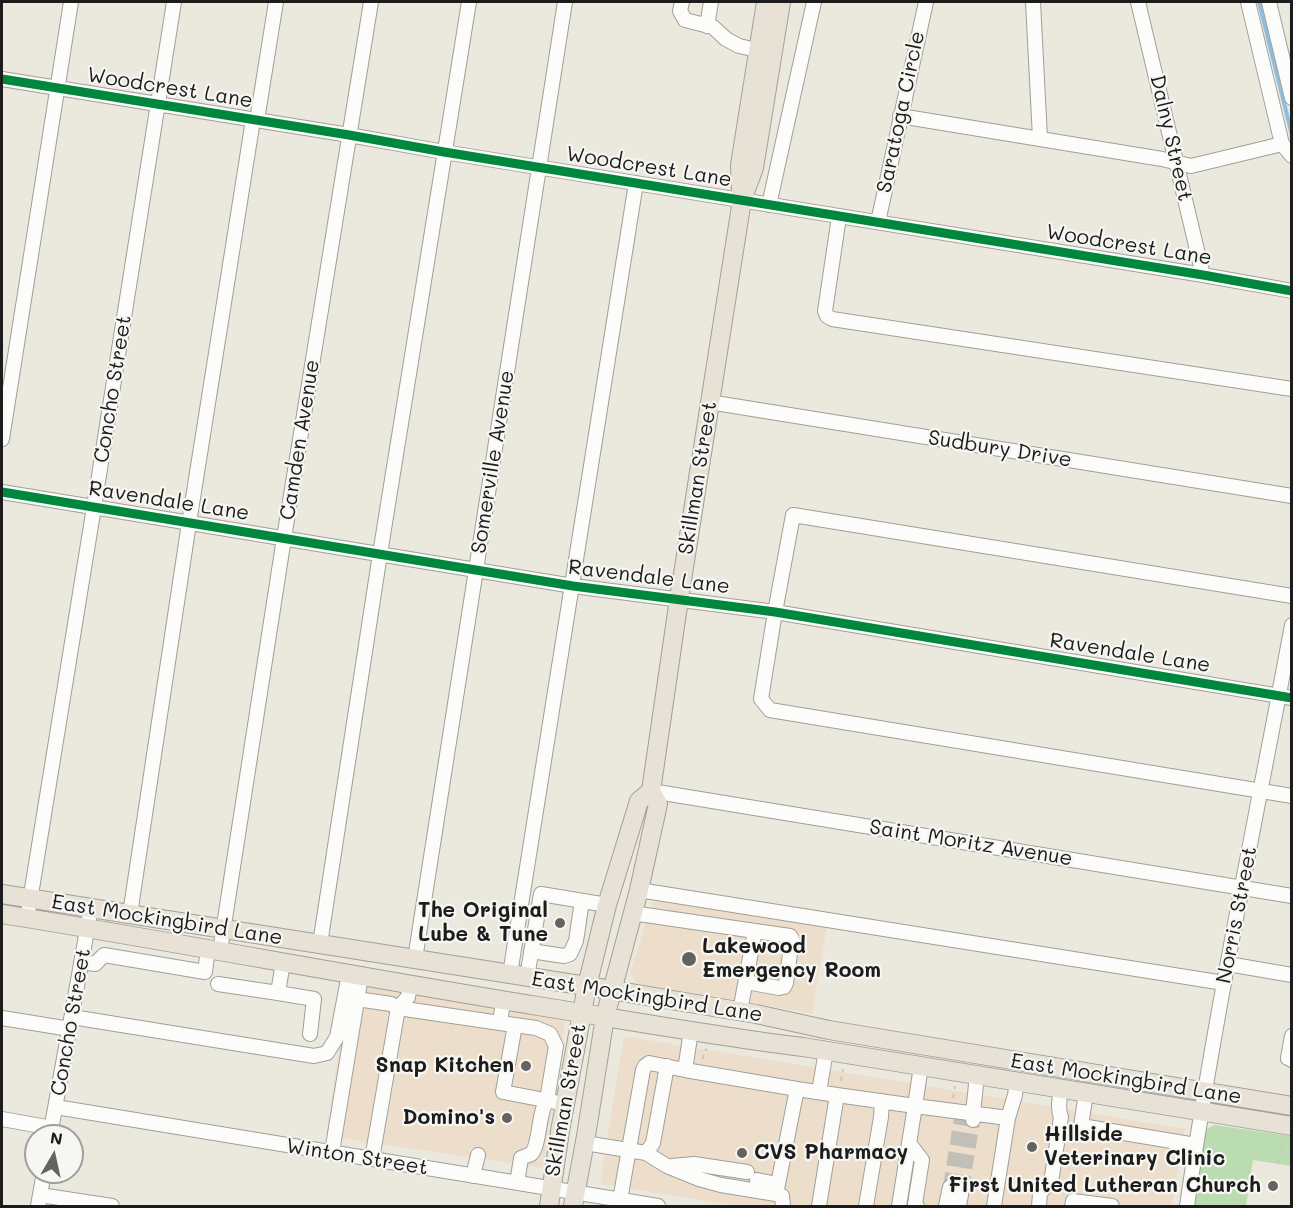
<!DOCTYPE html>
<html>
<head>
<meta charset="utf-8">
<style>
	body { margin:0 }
	#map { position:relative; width:1293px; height:1208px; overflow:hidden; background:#ebe8de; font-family:Mali,sans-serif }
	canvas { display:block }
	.frame { position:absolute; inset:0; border:3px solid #1c1c1c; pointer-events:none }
	.north { position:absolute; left:24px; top:1124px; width:60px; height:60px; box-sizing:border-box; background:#f6f6f2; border:2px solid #9f9f9c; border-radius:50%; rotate:9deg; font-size:16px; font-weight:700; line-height:24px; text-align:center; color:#1c1c1c }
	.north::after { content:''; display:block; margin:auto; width:21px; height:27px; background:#646360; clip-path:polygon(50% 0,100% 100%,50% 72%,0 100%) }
</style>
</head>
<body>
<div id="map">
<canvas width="1293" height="1208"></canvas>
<div class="frame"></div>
<div class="north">N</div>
</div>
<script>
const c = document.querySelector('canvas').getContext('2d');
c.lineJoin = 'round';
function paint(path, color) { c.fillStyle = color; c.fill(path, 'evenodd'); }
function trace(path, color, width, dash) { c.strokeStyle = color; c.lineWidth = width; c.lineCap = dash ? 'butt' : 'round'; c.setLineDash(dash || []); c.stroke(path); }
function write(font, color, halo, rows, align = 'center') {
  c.font = font + ' Mali,sans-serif'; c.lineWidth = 4.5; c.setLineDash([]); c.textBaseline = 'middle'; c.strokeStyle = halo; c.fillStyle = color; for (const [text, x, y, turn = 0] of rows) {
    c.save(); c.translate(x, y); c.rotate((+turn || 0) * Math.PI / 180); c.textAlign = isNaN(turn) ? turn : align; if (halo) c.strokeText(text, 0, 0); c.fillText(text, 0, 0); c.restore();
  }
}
paint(new Path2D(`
	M654,897L827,925L812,1014L755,1003L637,984L630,973Z
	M349,984L566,1016L543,1168L326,1136Z
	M624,1036L1185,1129L1172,1206H738L600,1184Z`), '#eddecb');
paint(new Path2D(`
	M1214,1125L1291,1136V1166L1253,1160L1246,1206H1191L1205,1130Z`), '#badcb0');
trace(new Path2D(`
	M1259,2L1292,135`), '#8fbddd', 4);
trace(new Path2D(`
	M950,1187L961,1118
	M962,1189L973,1120`), '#c2bfb7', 14, [14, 7]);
const minor = new Path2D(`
	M682,2L680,11L685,20L713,27L726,39L739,46L766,52
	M1033,2L1040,138
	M1138,2L1203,275
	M1248,2L1282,144L1292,156
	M1269,2L1292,98
	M707,26L711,2
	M2,79L349,135L444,152L1203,275L1292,291
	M900,116L1162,159L1191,166L1282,144
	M257,120L276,2
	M769,205L814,2
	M839,217L825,311L827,316L832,319L1292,389
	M878,222L926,2
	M709,402L1292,496
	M2,439L71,2
	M2,492L573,586L775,612L1292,698
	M1292,596L793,515L775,612L761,699L770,710L1292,796
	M651,791L1292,896
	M639,890L1224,983
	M29,907L94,507L174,2
	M632,913L755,931L740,1011
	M130,914L189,523L253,120
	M320,944L380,554L469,2
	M220,951L284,538L371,2
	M531,951L564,956L570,954L576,941L582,901
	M415,959L565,2
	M81,962L95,964L104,955L205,972L208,949
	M283,962L278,993L314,999L310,1034
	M1228,964L1292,975
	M510,974L636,183
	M527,977L541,894L607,905
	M746,982L779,988L784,987L786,983L792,939L790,936L755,931
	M218,984L278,993
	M357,999L391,1004L398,1008L500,1023L503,1001
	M72,1017L314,1056L327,1053L337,1037L349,974
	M2,1018L70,1029
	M500,1023L536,1028L550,1034L556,1046L547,1100C538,1113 540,1146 531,1154C529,1155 523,1157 521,1158L517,1183
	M515,1025L503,1092L555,1102
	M1292,1036L1288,1058L1292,1060
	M685,1070L797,1089L776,1194L782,1196L783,1206
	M797,1089L837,1095L819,1206
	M819,1092L826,1051
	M1086,1093L1081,1126L1196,1145
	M837,1095L915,1106L921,1066
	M56,1107L658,1206
	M2,1119L52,1128
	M973,1120V1113L977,1075
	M50,1136L91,908
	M585,1143L646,1153L667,1166L699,1179L721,1185L776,1194
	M909,1143L922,1160L915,1204L917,1206
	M332,1152L361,976
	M646,1153L653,1143L667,1066
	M372,1159L398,1008L408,997L410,986
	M672,1166L694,1164L747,1172
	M473,1176L478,1155
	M757,1180L777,1184
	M40,1195L112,1206
	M620,1200L643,1070L645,1066L649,1063L685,1070L691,1031
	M38,1206L44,1172
	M866,1206L881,1117L882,1101
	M899,1206L915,1106L1008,1118L1015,1095L1017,1081
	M946,1206L950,1187
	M959,1206L962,1189
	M994,1206L1008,1118
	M1039,1206L1040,1193L1050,1182L1052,1176L1061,1117C1057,1108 1060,1098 1061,1088
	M1072,1206L1073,1201L1112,1206
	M1187,1206C1215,1012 1256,819 1292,625`);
const major = new Path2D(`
	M741,193L740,165L766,2
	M2,894L612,990L756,1014L829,1030L1292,1106
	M2,914C181,943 359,977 538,1006C626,1020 714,1036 803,1047L1292,1126
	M549,1206L560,1131L587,986L607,905L639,801L651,791
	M573,1206L586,1136L605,1017L639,890L658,804L651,791L679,599L742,200L754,168L781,2`);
trace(minor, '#a09f99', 16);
trace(major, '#a09f99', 20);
trace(new Path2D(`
	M703,1059L704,1051L707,1049
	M841,1081L843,1069
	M953,1098L955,1086
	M1278,1164L1282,1140`), '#c7c7c4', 2, [4.5, 4.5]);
trace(minor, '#fcfcfa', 14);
trace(major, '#e8e2d6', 18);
trace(new Path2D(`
	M2,79L349,135L444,152L1203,275L1292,291
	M2,492L573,586L775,612L1292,698`), '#00873e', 9);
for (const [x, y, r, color] of [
	[560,923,6,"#646360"],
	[689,959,8,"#646360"],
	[526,1066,6,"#646360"],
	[507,1118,6,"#646360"],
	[1032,1147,6,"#646360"],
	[742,1153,6,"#646360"],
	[1273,1186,6,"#646360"]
]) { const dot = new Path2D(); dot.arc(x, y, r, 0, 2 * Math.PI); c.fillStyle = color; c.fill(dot); trace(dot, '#f6f6f2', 2); }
write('21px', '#1c1c1c', '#f6f6f2', [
	["Woodcrest Lane",170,88,9],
	["Saratoga Circle",901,112,-78],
	["Dalny Street",1171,138,77],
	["Woodcrest Lane",649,167,9],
	["Woodcrest Lane",1129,245,9],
	["Concho Street",113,389,-81],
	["Camden Avenue",300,440,-81],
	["Sudbury Drive",1000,449,9],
	["Somerville Avenue",493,462,-81],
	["Skillman Street",698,478,-81],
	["Ravendale Lane",169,501,9],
	["Ravendale Lane",649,577,7],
	["Ravendale Lane",1130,653,9],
	["Saint Moritz Avenue",971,843,9],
	["Norris Street",1237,915,-79],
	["East Mockingbird Lane",167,920,9],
	["East Mockingbird Lane",647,997,9],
	["Concho Street",71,1022,-80],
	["East Mockingbird Lane",1126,1079,9],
	["Skillman Street",566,1100,-80],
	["Winton Street",357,1157,9]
]);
write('bold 21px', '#1c1c1c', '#f6f6f2', [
	["The Original",548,911],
	["Lube & Tune",548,935],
	["Lakewood",702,947,"left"],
	["Emergency Room",702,971,"left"],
	["Snap Kitchen",514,1066],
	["Domino's",495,1118],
	["Hillside",1044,1135,"left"],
	["Veterinary Clinic",1044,1159,"left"],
	["CVS Pharmacy",754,1153,"left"],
	["First United Lutheran Church",1261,1186]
], 'right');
</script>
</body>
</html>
